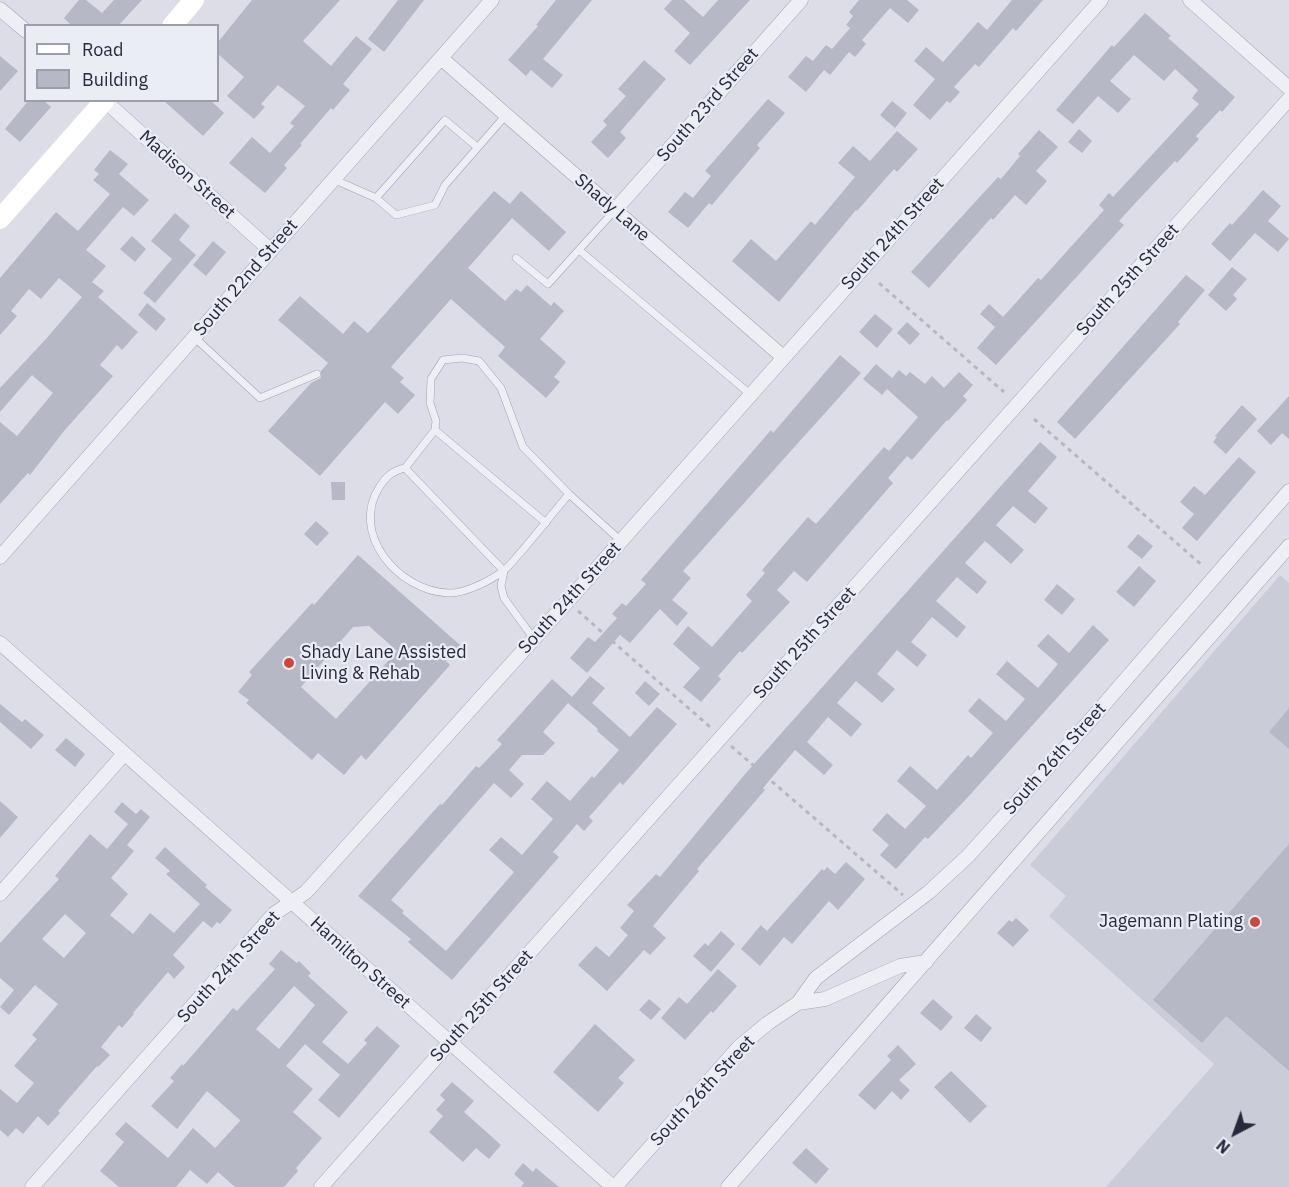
<!DOCTYPE html>
<html>
<head>
<meta charset="utf-8">
<style>
	body { margin:0 }
	#map { position:relative; width:1289px; height:1187px; overflow:hidden; background:#dcdde6; font-family:"IBM Plex Sans",sans-serif }
	canvas { display:block }
	.legend { position:absolute; left:24px; top:24px; width:195px; height:78px; box-sizing:border-box; background:#ebedf4; border:2px solid #9c9faa; margin:0; padding:8px 10px; list-style:none; font-size:18px; color:#26293c }
	.legend li { display:flex; align-items:center; gap:12px; height:30px }
	.legend b { width:30px; border:2px solid #9c9faa }
	.north { position:absolute; left:1205px; top:1103px; width:60px; height:60px; -webkit-text-stroke:4px #ebedf4; paint-order:stroke; rotate:221deg; font-size:16px; font-weight:700; line-height:24px; text-align:center; color:#26293c }
	.north::after { content:''; display:block; margin:auto; width:21px; height:27px; background:#26293c; clip-path:polygon(50% 0,100% 100%,50% 72%,0 100%) }
</style>
</head>
<body>
<div id="map">
<canvas width="1289" height="1187"></canvas>
<ul class="legend">
<li><b style="height:8px;background:#fff"></b>Road</li>
<li><b style="height:16px;background:#b6b8c6"></b>Building</li>
</ul>
<div class="north">N</div>
</div>
<script>
const c = document.querySelector('canvas').getContext('2d');
c.lineJoin = 'round';
function paint(path, color) { c.fillStyle = color; c.fill(path, 'evenodd'); }
function trace(path, color, width, dash) { c.strokeStyle = color; c.lineWidth = width; c.lineCap = dash ? 'butt' : 'round'; c.setLineDash(dash || []); c.stroke(path); }
function write(font, color, halo, rows, align = 'center') {
  c.font = font + ' "IBM Plex Sans",sans-serif'; c.lineWidth = 4.5; c.setLineDash([]); c.textBaseline = 'middle'; c.strokeStyle = halo; c.fillStyle = color; for (const [text, x, y, turn = 0] of rows) {
    c.save(); c.translate(x, y); c.rotate((+turn || 0) * Math.PI / 180); c.textAlign = isNaN(turn) ? turn : align; if (halo) c.strokeText(text, 0, 0); c.fillText(text, 0, 0); c.restore();
  }
}
paint(new Path2D(`
	M1280,575L1289,583V1187H1106L1214,1064L1049,916L1066,896L1030,865Z`), '#caccd8');
paint(new Path2D(`
	M79,0H86L102,13L114,0H142L118,26H72L64,18Z
	M252,0H340L303,41L331,66L356,36L372,49L343,84L350,90L333,110L331,108L300,144L302,145L284,165L287,168L265,193L229,163L252,137L270,153L294,126L290,123L305,106L278,85L261,104L265,107L254,119L227,96L244,77L218,54V42Z
	M398,0H424L384,52L368,39Z
	M556,0H592L543,59L563,75L552,88L531,70L526,76L508,60L538,26L536,25Z
	M672,0H684L703,17L718,0H750L690,65L674,51L690,33L664,9Z
	M859,0H907L919,10L908,23L890,8L862,40L866,44L855,57L849,52L830,75L824,70L806,92L788,77L806,56L813,61L826,45L832,49L850,28L846,25L853,16L849,12Z
	M1012,0H1043L1016,31L1013,28L979,67L975,64L954,87L960,92L950,103L947,101L930,120L913,105L935,79L914,61L926,47L943,62L978,22L987,30Z
	M1145,13L1171,36L1168,38L1235,97L1222,112L1220,110L1196,136L1199,139L1177,163L1175,161L1140,198L1119,221L1124,225L996,365L977,348L995,327L980,314L989,304L1003,317L1038,278L1041,280L1104,210L1099,205L1109,193L1113,197L1199,104L1192,98L1198,90L1175,69L1164,81L1134,55L1110,81L1131,99L1118,113L1098,96L1073,124L1056,110L1112,45L1114,47Z
	M0,56L18,71L0,91Z
	M644,60L666,79L620,132L626,138L608,158L591,142L607,125L603,121L626,96L618,89Z
	M768,99L785,113L757,145L760,148L712,205L709,203L688,228L668,212L685,192L693,198L711,176L705,171Z
	M29,100H43L51,107L20,142L5,129Z
	M163,100H210L224,113L203,136Z
	M892,101L907,113L895,128L880,115Z
	M1079,129L1092,141L1082,153L1068,142Z
	M1039,130L1058,147L1036,171L1047,181L1026,205L1015,195L993,220L991,218L929,288L911,272L998,177L1001,179L1020,156L1018,154Z
	M897,131L918,149L897,172L894,169L857,211L856,210L779,302L732,261L751,239L776,261L811,221L815,225L855,177L838,163L853,146L870,161Z
	M110,150L128,164L119,174L149,200L134,216L123,207L86,250L106,266L92,282L104,291L98,297L138,332L122,350L117,345L100,365L113,376L64,431L30,475L28,473L0,504V422L17,436L53,393L32,375L0,412V388L45,340L82,297L59,278L41,299L29,289L11,311L17,316L0,335V278L56,212L78,231L110,194L93,180L99,174L94,170Z
	M1263,190L1281,206L1268,221L1289,239L1278,252L1255,233L1230,261L1211,244L1230,223L1232,225Z
	M494,191L510,204L521,191L566,232L549,251L512,218L468,268L505,301L516,289L521,292L527,285L551,306L554,302L564,311L540,339L566,362L554,377L560,382L546,398L498,356L505,347L451,299L391,367L404,378L400,382L415,395L398,414L385,402L320,476L268,431L311,383L321,378V371L328,363L278,320L300,296L343,334L354,321L368,333Z
	M175,213L190,226L179,240L196,255L155,303L143,293L172,259L151,241Z
	M132,236L146,249L135,262L120,249Z
	M213,241L226,252L206,276L193,265Z
	M1232,267L1247,279L1233,295L1237,299L1226,311L1208,295Z
	M1186,275L1205,290L1178,322L1180,324L1075,439L1057,422Z
	M147,303L166,319L156,331L138,315Z
	M875,314L893,329L877,348L859,332Z
	M907,322L920,334L910,345L897,333Z
	M840,355L861,373L683,571L691,578L672,600L688,613L677,626L660,609L630,643L620,635L587,673L570,658L588,637L595,642L617,618L612,614L622,603L626,606L646,584L641,580L771,430L773,433Z
	M876,364L892,378L899,370L906,376L910,372L925,384L932,376L944,388L959,372L973,385L963,396L967,400L948,421L947,420L912,460L907,456L888,478L893,483L807,582L794,571L777,590L790,602L742,653L740,651L718,676L721,679L701,702L683,687L700,668L673,644L688,626L712,647L752,601L746,595L765,573L762,570L808,517L816,524L884,447L889,451L918,417L887,389L882,395L863,379Z
	M1289,396V439L1282,433L1271,445L1257,431Z
	M1242,405L1257,419L1226,454L1213,442L1217,437L1215,436Z
	M1040,442L1057,457L1028,491L1048,508L1035,524L1013,506L996,525L1024,550L1011,564L985,541L965,563L987,582L977,594L957,577L936,601L966,627L957,638L932,617L911,642L927,655L917,667L897,650L877,674L895,689L882,703L856,681L837,703L862,724L851,737L828,717L807,742L833,765L824,775L795,750L763,788L765,790L697,869L699,871L653,926L666,938L650,955L644,950L607,991L578,965L596,946L609,957L628,935L620,928L634,911L627,905L656,874L660,877L746,773Z
	M1239,457L1256,472L1197,541L1182,528L1194,514L1180,502L1194,486L1205,495Z
	M331,482H345V500H332Z
	M316,521L329,533L317,546L304,534Z
	M1138,534L1153,546L1142,559L1127,547Z
	M358,555L460,645L446,661L450,665L366,760L361,755L344,775L318,753L312,760L246,703L249,700L238,692L252,675L249,672L312,603L314,605ZM369,626L397,651L336,719L301,687L353,627Z
	M1139,566L1156,581L1134,607L1116,592Z
	M1057,584L1075,599L1062,615L1044,600Z
	M1093,625L1109,640L968,797L928,839L925,837L896,869L880,855L889,845L872,830L887,813L905,829L926,806L897,781L910,766L937,790L968,755L971,758L993,733L968,711L979,698L1006,721L1025,699L996,674L1007,661L1038,688L1058,664L1037,646L1048,634L1069,653Z
	M590,676L605,688L592,703L630,737L657,707L677,724L623,785L620,782L589,817L593,821L584,831L577,824L553,852L559,857L452,980L408,942L411,939L358,896L440,804L442,805L476,766L479,768L502,744L497,740L552,679L572,697ZM568,703L598,729L597,731L619,750L594,778L592,776L570,801L547,781L531,799L553,819L522,855L501,837L489,850L514,872L446,951L402,913L404,911L391,900L494,783L511,798L524,784L509,770L522,755H543L555,743L543,732Z
	M645,681L660,694L649,706L635,693Z
	M0,704L22,722L25,719L44,735L31,749L0,722Z
	M1289,708V749L1269,732Z
	M66,738L85,754L75,767L55,750Z
	M0,801L18,817L0,838Z
	M122,802L136,814L141,809L150,817L127,845L134,851L111,878L128,894L110,915L133,934L150,913L174,933L200,904L166,874L170,871L155,858L165,847L207,885L205,887L232,910L220,924L217,922L212,928L203,921L173,955L185,967L174,979L168,972L133,1013L134,1014L122,1028L119,1025L101,1047L110,1055L98,1067L97,1066L58,1111L60,1113L48,1126L38,1116L23,1134L16,1128L8,1137L0,1130V1089L17,1103L34,1083L14,1066L37,1039L32,1035L58,1004L35,985L9,1015L0,1007L14,990L0,978V943L59,879L55,876L90,834L107,849L128,824L114,812ZM65,914L86,933L64,958L42,939Z
	M1289,844V1071L1226,1016L1202,1043L1153,1000Z
	M846,862L865,879L838,910L829,901L792,944L784,937L760,966L741,949L761,925L767,931L822,869L824,871L827,867L835,874Z
	M1016,918L1029,930L1013,947L997,933L1009,920L1012,922Z
	M721,931L735,944L711,972L693,956L705,943L708,946Z
	M281,950L297,963L299,961L311,973L308,976L348,1012L322,1042L348,1064L367,1043L364,1040L377,1026L400,1046L339,1118L318,1100L340,1075L305,1044L286,1066L313,1089L293,1112L322,1138L296,1168L298,1171L284,1187H235L218,1172L207,1184L190,1170L176,1187H119L100,1171L124,1142L115,1134L126,1122L168,1158L193,1128L215,1148L240,1121V1120L207,1091L177,1129L151,1106L174,1081L170,1078L182,1064L183,1066L233,1008L237,1011L275,969L269,964ZM294,986L315,1005L279,1049L256,1029Z
	M718,969L737,986L713,1013L711,1011L685,1040L661,1018L679,997L687,1004Z
	M649,999L661,1009L651,1020L639,1010Z
	M933,999L953,1017L941,1031L920,1013Z
	M976,1014L992,1028L981,1042L964,1028Z
	M595,1024L635,1060L618,1078L624,1083L598,1112L553,1072Z
	M898,1045L916,1064L899,1080L910,1090L901,1100L892,1091L875,1110L858,1095L891,1060L887,1056Z
	M951,1071L987,1106L970,1123L934,1087Z
	M452,1082L474,1101L464,1112L501,1145L489,1159L476,1148L463,1162L429,1132L443,1116L436,1110L445,1100L440,1095Z
	M806,1148L829,1169L816,1184L792,1163Z
	M523,1163L533,1172L536,1168L559,1187H521L524,1183L514,1174Z`), '#b6b8c6');
const lane = new Path2D(`
	M333,179L376,198L396,215L435,205L445,185L506,115
	M376,198L445,120L477,147
	M579,250L750,394
	M516,258L548,284L615,210
	M194,337L260,398L317,374
	M435,430L546,523
	M405,468C392,471 387,476 380,486C349,533 398,591 448,593C464,594 490,581 503,571C510,566 516,557 522,551C538,532 553,513 569,494
	M534,639L504,598L501,586L504,571L405,468L435,430L436,421L430,403L431,379L443,360L462,358L479,361L501,388L523,447L569,494L621,541`);
const street = new Path2D(`
	M1190,0L1289,88
	M0,9L26,31
	M441,58L783,357
	M104,100L270,250
	M615,210L801,0
	M0,557L492,0
	M0,643L613,1187
	M0,894L124,754
	M798,1003L825,999L900,966L926,962
	M32,1187L274,914L306,892L567,602L1101,0
	M321,1187L1289,99
	M615,1187L739,1047L768,1023L798,1003L816,978L929,892L968,856L1087,724L1289,491
	M728,1187L1289,546`);
trace(lane, '#a2a3b0', 8);
trace(street, '#a2a3b0', 15);
trace(new Path2D(`
	M879,283L1004,392
	M1034,419L1203,566
	M578,611L710,727
	M731,746L903,895`), '#b6b8c0', 3, [4.5, 4.5]);
trace(lane, '#eeeff4', 7);
trace(street, '#eeeff4', 14);
trace(new Path2D(`
	M172,26L194,0
	M0,219L105,100`), '#fff', 20);
for (const [x, y, r, color] of [
	[289,663,6,"#cd473f"],
	[1255,922,6,"#cd473f"]
]) { const dot = new Path2D(); dot.arc(x, y, r, 0, 2 * Math.PI); c.fillStyle = color; c.fill(dot); trace(dot, '#ebedf4', 2); }
write('18px', '#26293c', '#ebedf4', [
	["South 23rd Street",708,105,-49],
	["Madison Street",187,175,42],
	["Shady Lane",612,208,41],
	["South 24th Street",893,234,-48],
	["South 22nd Street",246,278,-49],
	["South 25th Street",1128,280,-48],
	["South 24th Street",570,598,-48],
	["South 25th Street",805,643,-48],
	["South 26th Street",1055,759,-48],
	["Hamilton Street",360,963,42],
	["South 24th Street",229,967,-48],
	["South 25th Street",482,1006,-48],
	["South 26th Street",703,1091,-47]
]);
write('18px', '#26293c', '#ebedf4', [
	["Shady Lane Assisted",301,653],
	["Living & Rehab",301,674],
	["Jagemann Plating",1243,922,"right"]
], 'left');
</script>
</body>
</html>
